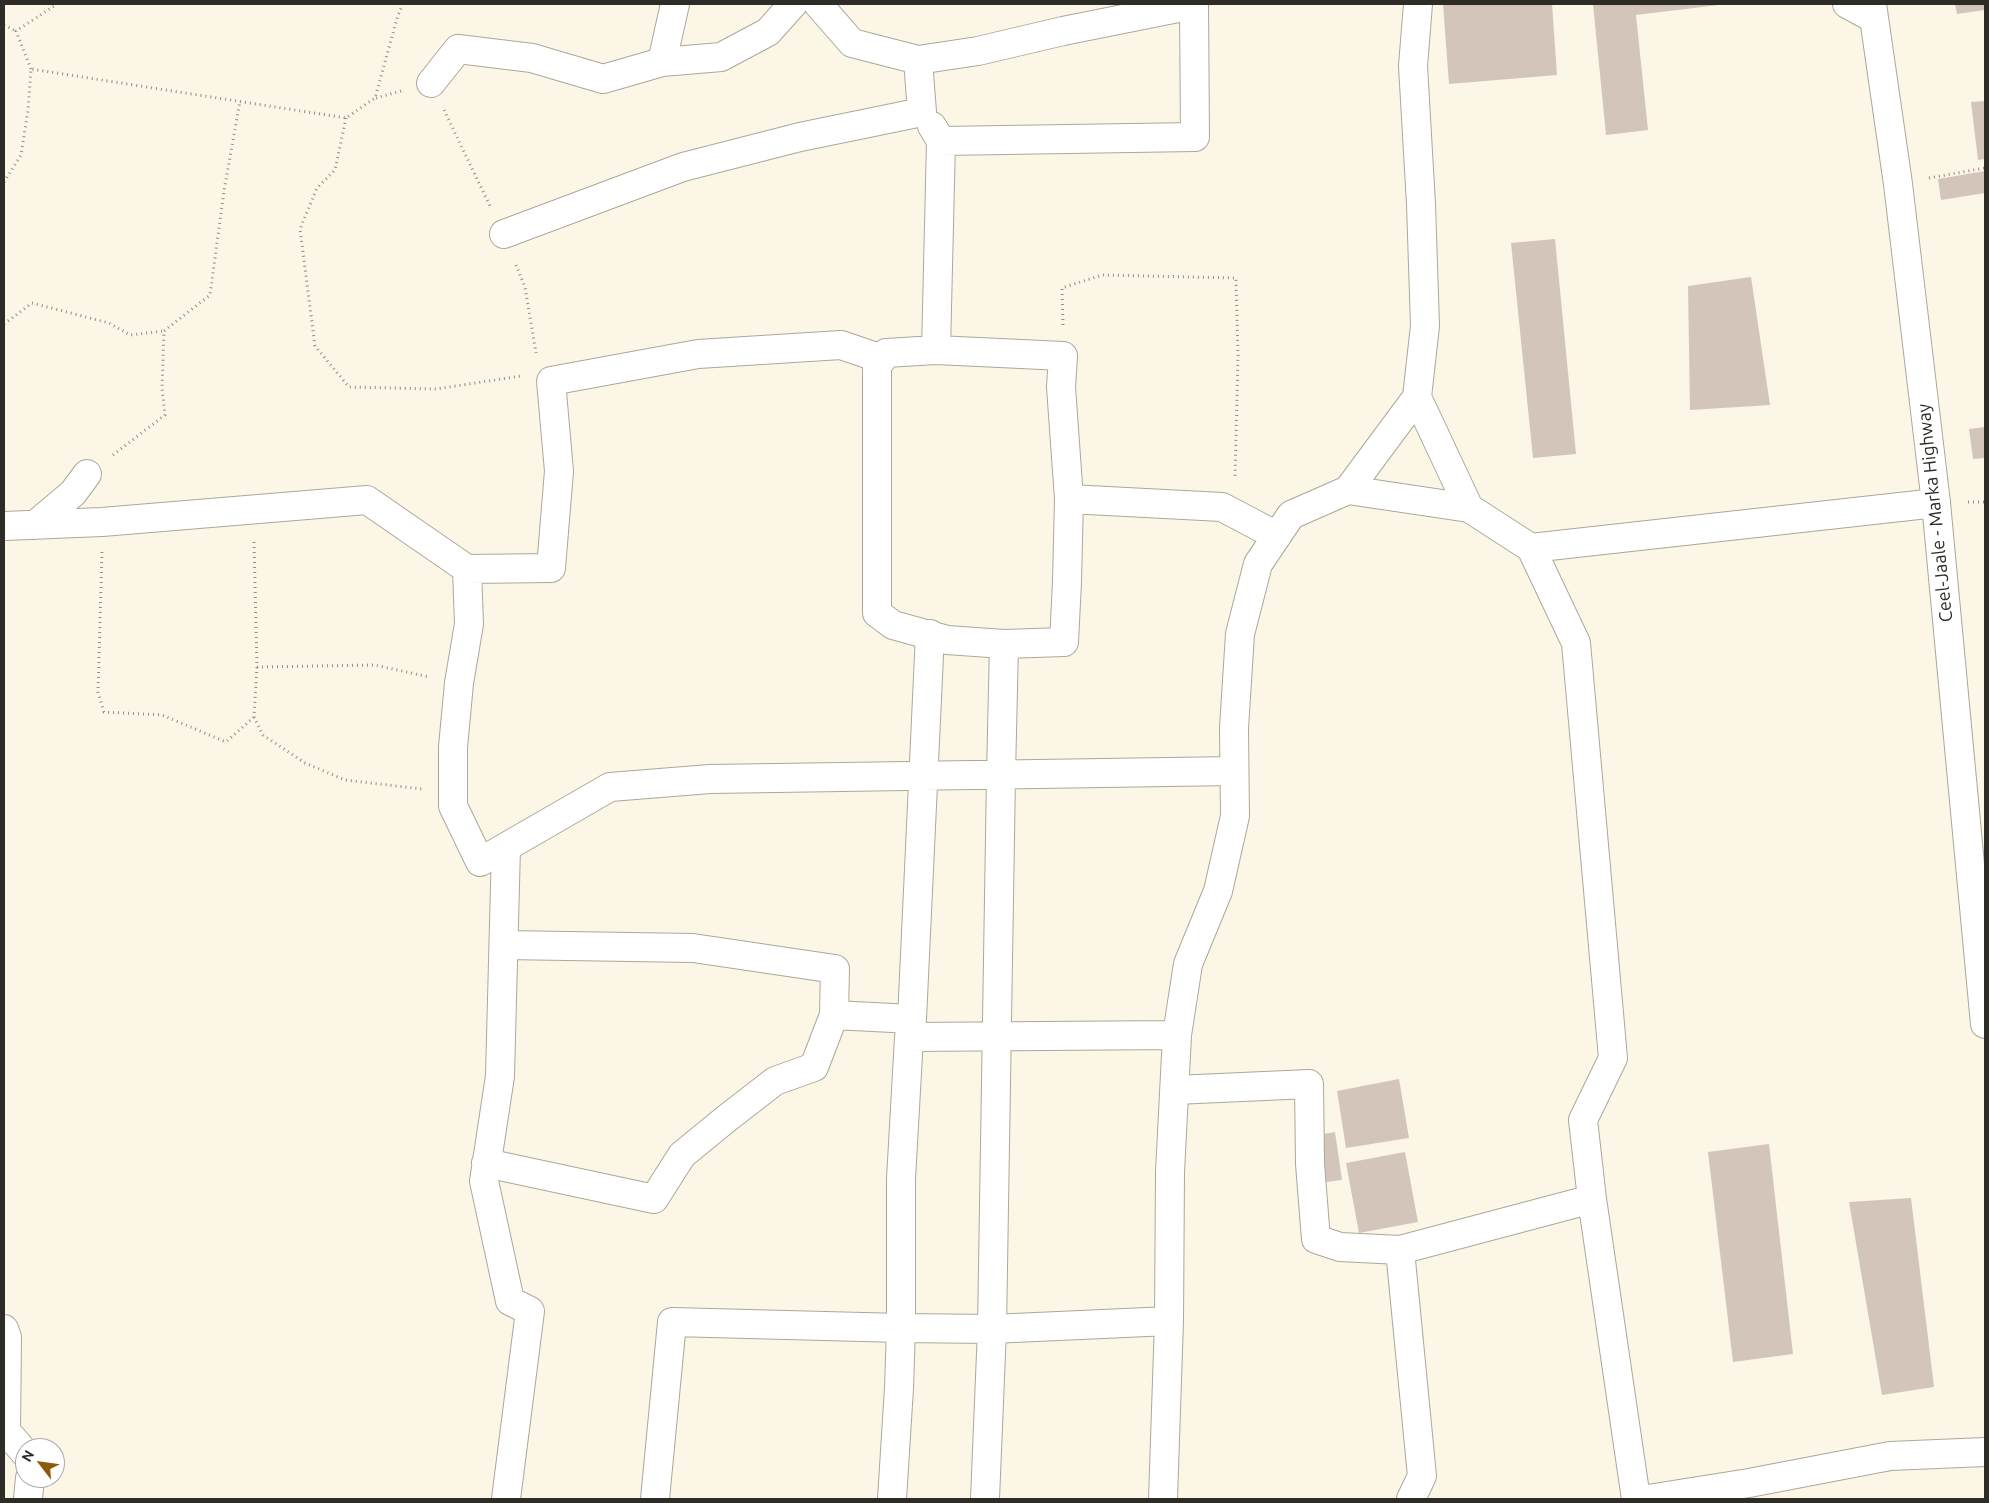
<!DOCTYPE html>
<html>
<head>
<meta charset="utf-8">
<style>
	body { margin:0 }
	#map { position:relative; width:1989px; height:1503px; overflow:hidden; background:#fbf6e6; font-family:Ubuntu,sans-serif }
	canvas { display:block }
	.frame { position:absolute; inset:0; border:5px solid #2d2c26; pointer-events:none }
	.north { position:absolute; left:15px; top:1438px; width:50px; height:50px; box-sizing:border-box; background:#fff; border:1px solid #ababa8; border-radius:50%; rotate:300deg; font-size:14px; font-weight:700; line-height:20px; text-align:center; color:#2d2c26 }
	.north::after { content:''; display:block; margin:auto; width:18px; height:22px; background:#8d5b07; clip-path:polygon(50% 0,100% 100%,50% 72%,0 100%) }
</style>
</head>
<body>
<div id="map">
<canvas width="1989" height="1503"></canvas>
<div class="frame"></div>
<div class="north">N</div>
</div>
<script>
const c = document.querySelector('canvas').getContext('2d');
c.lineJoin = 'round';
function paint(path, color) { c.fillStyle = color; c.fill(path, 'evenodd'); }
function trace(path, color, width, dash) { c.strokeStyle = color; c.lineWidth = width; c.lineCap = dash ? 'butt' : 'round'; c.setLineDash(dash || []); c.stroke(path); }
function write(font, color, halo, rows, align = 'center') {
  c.font = font + ' Ubuntu,sans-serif'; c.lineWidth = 4.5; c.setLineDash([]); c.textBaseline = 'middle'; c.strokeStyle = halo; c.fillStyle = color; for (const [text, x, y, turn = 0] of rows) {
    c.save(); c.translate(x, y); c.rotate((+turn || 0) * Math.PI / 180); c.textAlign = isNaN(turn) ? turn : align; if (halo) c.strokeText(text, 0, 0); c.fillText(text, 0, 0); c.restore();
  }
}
paint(new Path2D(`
	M1443,4H1552L1557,75L1449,84Z
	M1593,4H1727L1636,15L1648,130L1606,135Z
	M1955,4H1985V10L1957,14Z
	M1985,101V159L1978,160L1971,102Z
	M1985,171V193L1941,200L1938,179Z
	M1555,239L1576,454L1533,458L1511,243Z
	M1751,277L1770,405L1690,410L1688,286Z
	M1985,427V458L1973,459L1969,429Z
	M1399,1079L1409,1138L1346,1148L1337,1091Z
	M1335,1132L1342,1180L1319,1183L1312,1136Z
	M1769,1144L1793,1354L1733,1362L1708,1152Z
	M1405,1152L1418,1222L1359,1233L1346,1163Z
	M1911,1198L1934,1387L1882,1395L1849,1202Z`), '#d4c5bb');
const minor = new Path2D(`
	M818,4L852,43L918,60
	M1847,4L1873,18
	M662,62L675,4
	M431,83L458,49L532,58L603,79L662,62L721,57L768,32L793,4
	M932,126L941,141L936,350
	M941,141L1195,137L1194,4
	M504,234L683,167L800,137L922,112L918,60L978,51L1063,31L1178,8L1184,4
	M1417,397L1469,508
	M1348,490L1469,508L1531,548L1576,643L1613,1058L1583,1120L1592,1199L1636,1499
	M1069,499L1061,387L1063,356L936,350L886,353L877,367V613L893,625L947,640L1004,644L1064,642L1067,582L1069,499L1222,507L1277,536
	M35,525L73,493L87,474
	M4,526L102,522L367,500L467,569L469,624L459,683L453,747V806L480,862L610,787L710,779L1234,771
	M1531,548L1936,503
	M467,569L551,568L559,471L551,381L698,354L841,345L882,359
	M506,847L500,1076L484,1181L510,1301L530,1311L506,1499
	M505,945L693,948L835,969L834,1015
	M909,1037L1177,1035
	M1175,1090L1309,1084L1310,1164L1316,1239L1340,1247L1400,1250
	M486,1163L654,1199L682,1155L726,1119L775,1081L814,1067L834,1015L912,1019
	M4,1329L7,1337L6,1431L25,1453
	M28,1499L30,1478
	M655,1499L672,1322L901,1328L992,1329L1169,1321
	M892,1499L899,1388L901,1328V1179L909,1037L912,1019L930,634
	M985,1499L992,1329L1001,775L1004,644
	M1163,1499L1169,1321L1170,1172L1177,1035L1188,964L1218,891L1235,816L1234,728L1240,634L1258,564L1291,515L1348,490L1417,397L1425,326L1421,204L1413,66L1418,4
	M1411,1499L1422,1476L1400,1250L1592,1199
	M1648,1499L1749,1483L1890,1456L1985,1452`);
const tertiary = new Path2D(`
	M1872,4L1898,184L1936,503L1985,1024`);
trace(minor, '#aca899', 30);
trace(tertiary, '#aca899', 30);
trace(new Path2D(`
	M4,25L16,31
	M31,69L16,31L57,4
	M376,98L401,91
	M444,110L490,206
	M346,118L335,170L317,188L300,229L315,346L349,387L436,389L521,376
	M1929,178L1985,168
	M4,182L21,155L28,110L31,69L346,118L375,98L398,15L403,4
	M516,265L525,287L536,353
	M4,324L32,303L109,323L130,335L164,331
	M1063,325L1062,288L1102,275L1236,278L1238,355L1235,479
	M113,455L165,415L162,388L164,331L210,295L224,191L240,101
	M1968,502H1985
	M254,542L257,667L375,665L429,677
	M102,552L98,692L104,712L162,715L226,742L254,717
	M257,667L254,717L263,735L305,763L345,780L422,789`), '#918e83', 3, [1, 4]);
trace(minor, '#fff', 28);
trace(tertiary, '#fff', 28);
write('18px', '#2d2c26', '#fff', [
	["Ceel-Jaale - Marka Highway",1935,513,-96]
]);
</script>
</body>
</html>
